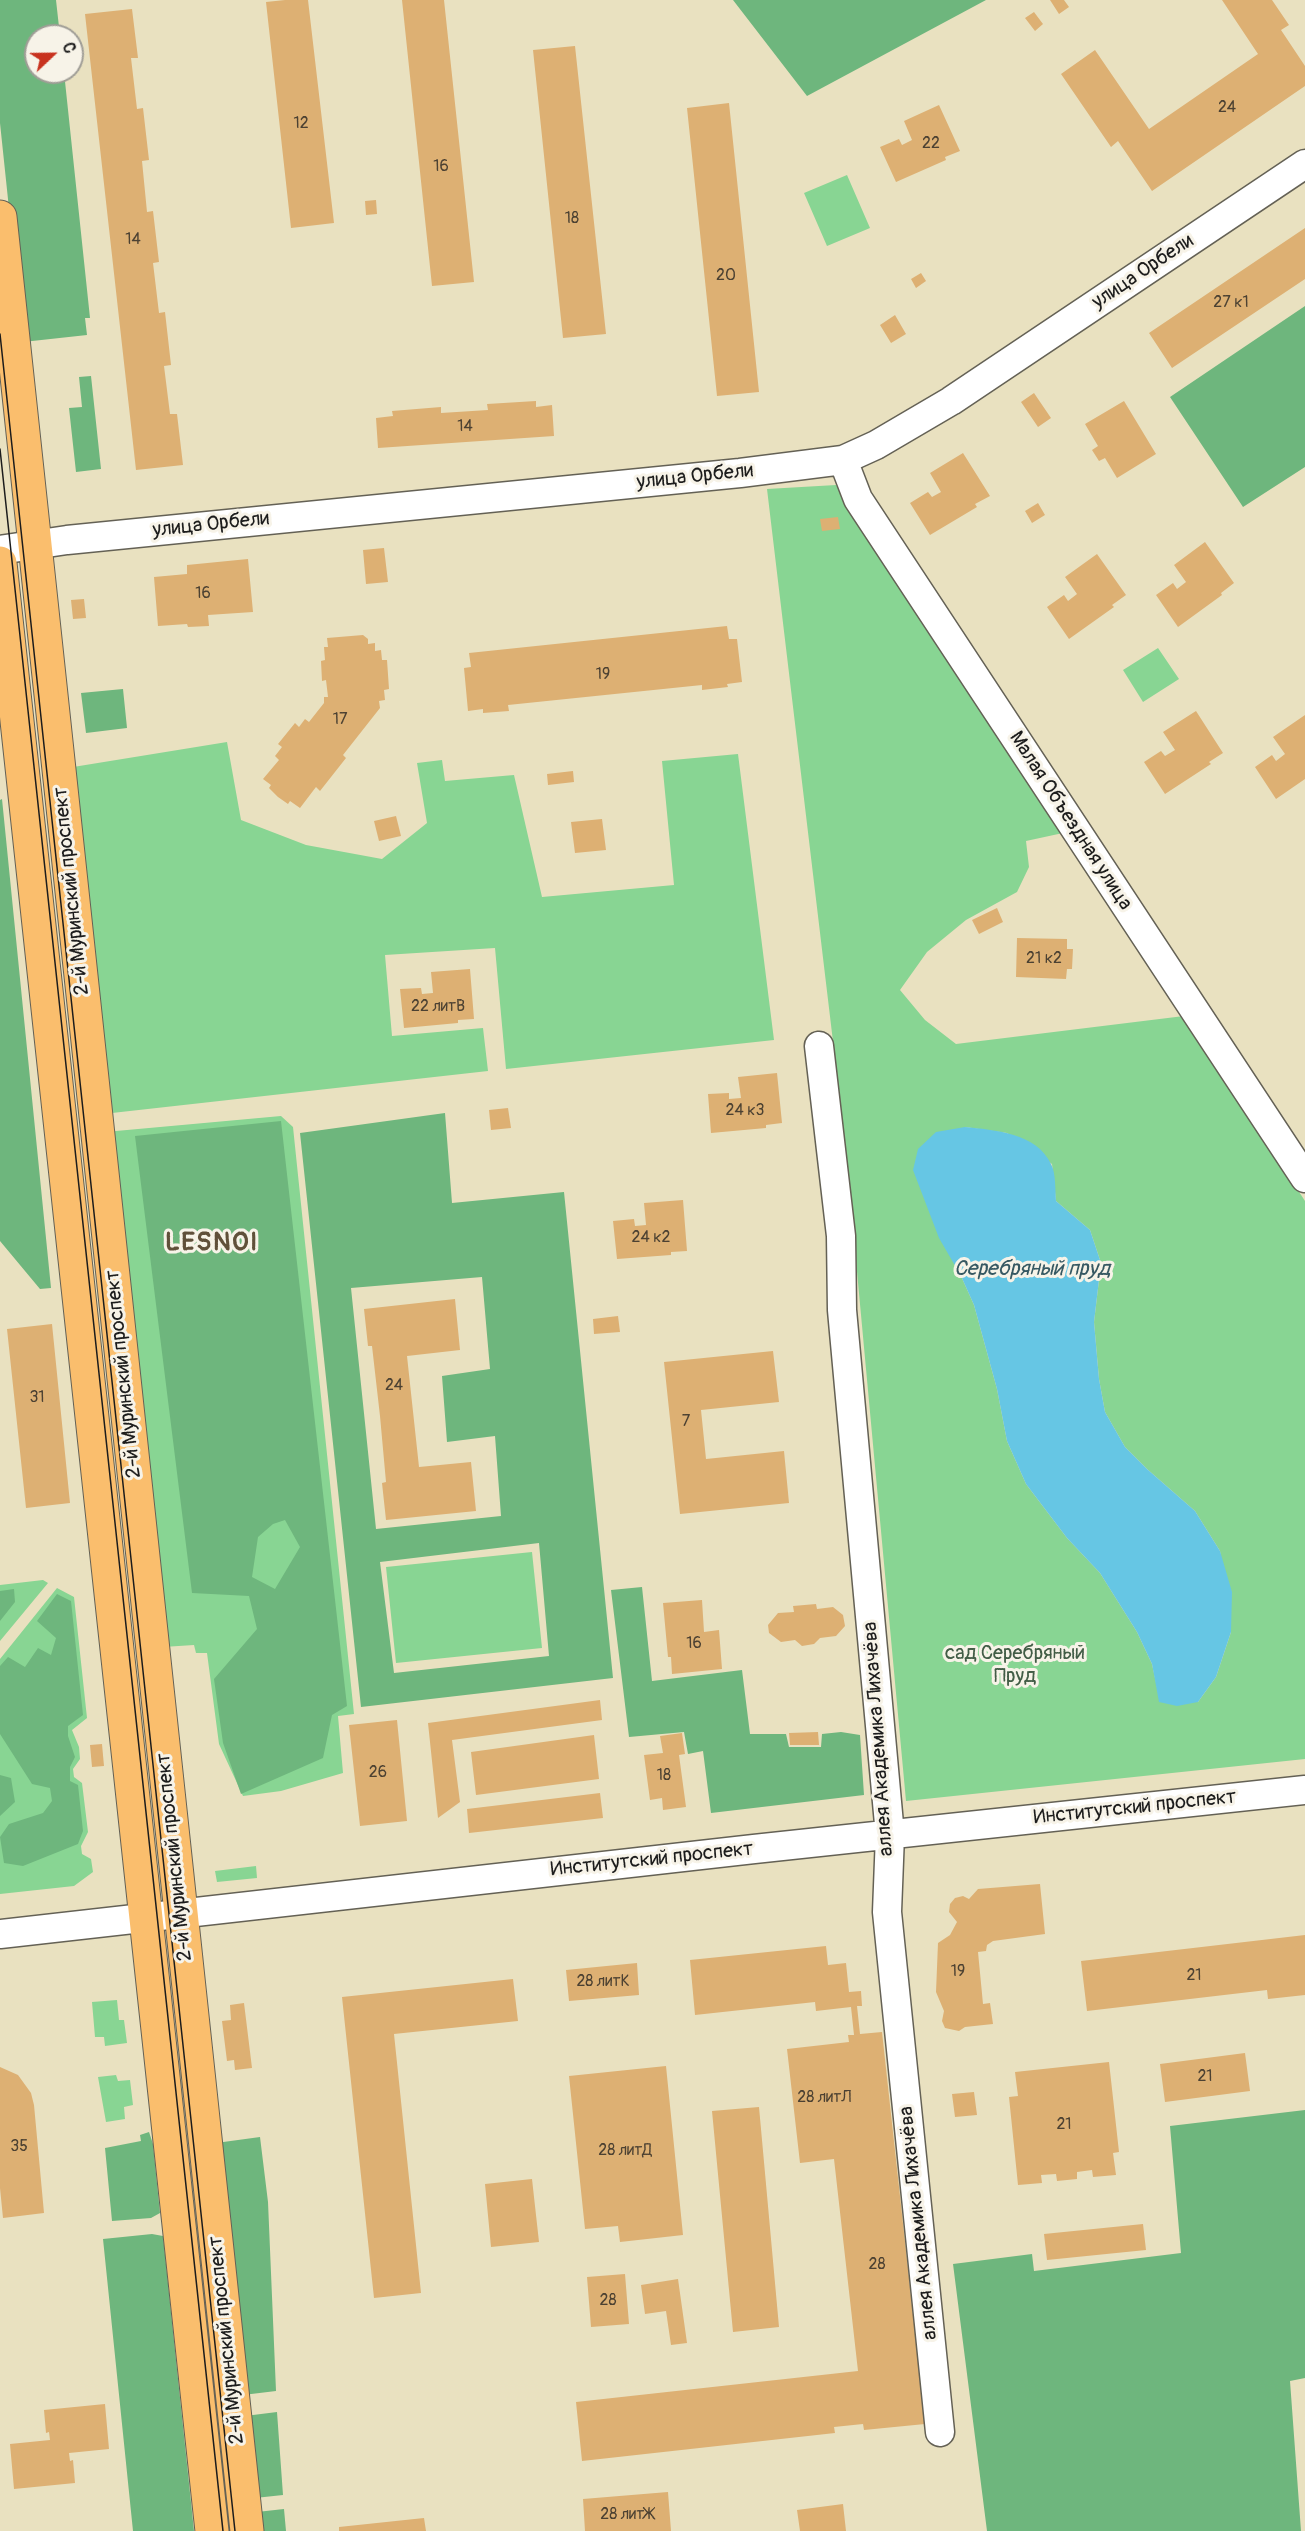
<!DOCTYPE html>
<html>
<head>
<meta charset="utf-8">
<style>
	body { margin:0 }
	#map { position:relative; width:1305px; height:2531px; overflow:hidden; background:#e9e1c0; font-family:Pangolin,sans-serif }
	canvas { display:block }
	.north { position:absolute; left:24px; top:24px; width:60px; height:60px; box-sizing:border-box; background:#f7f3e8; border:2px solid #9f9d96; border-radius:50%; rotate:68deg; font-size:16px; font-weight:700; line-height:24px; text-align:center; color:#1c1c1c }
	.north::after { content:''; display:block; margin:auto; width:21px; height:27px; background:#c8321e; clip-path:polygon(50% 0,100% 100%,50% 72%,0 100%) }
</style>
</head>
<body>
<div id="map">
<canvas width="1305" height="2531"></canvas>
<div class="north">С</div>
</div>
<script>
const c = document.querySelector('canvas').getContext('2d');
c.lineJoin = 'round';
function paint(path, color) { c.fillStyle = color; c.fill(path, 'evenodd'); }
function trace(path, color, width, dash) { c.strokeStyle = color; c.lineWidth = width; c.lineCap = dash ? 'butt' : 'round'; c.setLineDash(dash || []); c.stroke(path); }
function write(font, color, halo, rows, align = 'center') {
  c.font = font + ' Pangolin,sans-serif'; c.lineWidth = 6; c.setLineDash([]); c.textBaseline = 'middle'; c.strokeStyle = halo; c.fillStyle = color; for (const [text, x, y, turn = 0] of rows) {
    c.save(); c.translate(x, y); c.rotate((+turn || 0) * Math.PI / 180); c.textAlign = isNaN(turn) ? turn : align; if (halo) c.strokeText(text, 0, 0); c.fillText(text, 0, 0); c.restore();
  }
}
paint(new Path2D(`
	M847,175L870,228L827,246L804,193Z
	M836,485L1063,833L1026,841L1029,867L1017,892L966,920L927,952L900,990L925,1020L956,1044L1184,1016L1305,1201V1759L906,1801L845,1142L767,489ZM965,1127L1007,1133L1052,1164L1056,1201L1090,1230L1101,1263L1094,1322L1099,1379L1105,1412L1125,1447L1147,1469L1195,1511L1220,1551L1231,1632L1216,1677L1198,1702L1160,1701L1152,1664L1137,1632L1100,1573L1067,1538L1026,1484L1007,1441L997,1389L974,1305L961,1276Z
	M1158,648L1179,679L1143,702L1123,670Z
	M227,742L241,820L306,845L382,859L427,823L417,763L442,760L445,781L514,775L542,897L674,885L662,761L738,754L774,1040L506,1069L495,948L385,955L392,1036L483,1028L488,1071L103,1114L67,768Z
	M281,1116L293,1127L354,1714L338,1716L343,1773L281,1791L243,1796L219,1744L207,1653H196L194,1645L163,1647L105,1132Z
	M532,1552L542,1648L396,1663L386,1567Z
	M43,1580L48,1583L0,1641V1585Z
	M57,1588L74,1597L87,1718L72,1730L79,1747L80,1759L73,1769L74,1777L82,1783L88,1832L81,1846L82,1854L91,1859L93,1872L74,1886L0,1894V1659Z
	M256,1866L257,1878L217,1882L215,1871Z
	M117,2000L119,2020H124L127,2043L105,2046L104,2037H95L92,2002Z
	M116,2075L118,2081L130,2080L133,2105L124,2107L125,2119L106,2122L98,2077Z`), '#88d593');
paint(new Path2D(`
	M0,0H56L60,36H36V72H64L90,318H85L87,335L23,342L0,123Z
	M733,0H986L807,96Z
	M1305,306V467L1243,507L1170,397Z
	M91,376L101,469L76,472L69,408L82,407L79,377Z
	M123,689L127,728L86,733L81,693Z
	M2,799L51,1288L40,1289L0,1241V800Z
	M445,1113L452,1203L564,1192L613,1678L361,1707L300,1133ZM482,1277L490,1369L442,1376L447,1442L495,1436L501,1516L376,1529L351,1288ZM539,1543L549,1656L394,1673L380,1562Z
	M281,1121L347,1706L332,1715L323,1758L241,1794L223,1743L214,1679L257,1629L249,1596L192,1593L135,1136ZM285,1520L300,1547L275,1589L252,1577L258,1537L273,1524Z
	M642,1587L652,1681L742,1670L750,1734H786L789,1747H821L822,1734L841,1732L860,1735L864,1795L711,1813L703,1751L688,1754L684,1732L629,1737L611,1590Z
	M14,1589L15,1602L0,1621V1591Z
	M57,1594L71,1601L83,1715L68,1726V1736L75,1757L70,1767V1781L78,1785L83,1831L78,1844L23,1866L4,1863L0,1837L9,1824L43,1813L52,1801L50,1788L32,1784L0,1734V1666L8,1657L25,1667L38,1648L51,1655L56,1638L37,1621Z
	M0,1775L11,1778L15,1802L0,1816Z
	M1305,2110V2378L1290,2381L1301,2531H987L953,2264L1032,2254L1034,2271L1181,2253L1170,2126Z
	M149,2132L153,2144L160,2213L151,2218L112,2221L105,2148L141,2141L140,2135Z
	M260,2137L268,2202L276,2391L243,2395L216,2143Z
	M152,2234L163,2236L194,2531H133L103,2239Z
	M277,2412L283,2495L255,2498L245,2416Z
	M284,2509L286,2531H258L257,2512Z`), '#6eb67d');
paint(new Path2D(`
	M965,1127C994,1130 1037,1133 1051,1164C1056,1173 1055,1190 1056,1201L1090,1230L1101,1263L1094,1322L1099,1379L1105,1412L1125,1447L1147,1469L1195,1511L1220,1551L1232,1592L1231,1632L1216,1677L1198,1702L1177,1706L1159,1702L1152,1664L1137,1632L1100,1573L1067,1538L1026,1484L1007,1441L997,1389L974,1305L961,1276L939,1238L913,1170L918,1149L936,1132Z`), '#66c6e4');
paint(new Path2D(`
	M285,0H308L334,223L291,228L266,2Z
	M402,0H444L474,282L432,286Z
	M1050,0H1064L1069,7L1059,14Z
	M1222,0H1272L1289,25L1281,30L1305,66V86L1152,191L1118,141L1111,147L1061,74L1095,50L1149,129L1258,54Z
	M132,9L138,58H131L137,109L143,108L149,160L142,161L147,212L153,211L159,262L153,263L159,313L165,312L171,365L164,366L170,414H177L183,465L136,470L85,14Z
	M1034,12L1043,24L1035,31L1025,18Z
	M575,46L606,334L563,338L533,50Z
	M729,103L759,392L717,396L687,108Z
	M939,105L960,151L945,157L946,160L896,182L880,147L899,139L902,145L912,140L904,121Z
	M376,200L377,214L366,215L365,201Z
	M1305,228V279L1172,368L1149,333Z
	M921,273L926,281L916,288L911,279Z
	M895,315L906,334L891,343L880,325Z
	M1034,393L1051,418L1038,427L1021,402Z
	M536,401V407L552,405L554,436L378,448L376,418L393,416L392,411L441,407V413L488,410L487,404Z
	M1124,401L1156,454L1117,478L1105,458L1099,461L1092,450L1098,446L1085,424Z
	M963,453L990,496L975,504L977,507L930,535L910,503L928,492L932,497L941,492L930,473Z
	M1038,503L1045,515L1032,523L1025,511Z
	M838,517L840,529L822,531L820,519Z
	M1205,542L1234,583L1221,593L1222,595L1178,627L1156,595L1173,583L1177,589L1186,582L1174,565Z
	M384,548L388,582L366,584L363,550Z
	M1097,554L1126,595L1112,605L1114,607L1069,639L1047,607L1064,595L1068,601L1077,594L1065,577Z
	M248,559L253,612L208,615L209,626L188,627L187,624L158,626L154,577L187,574V565Z
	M84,599L86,618L73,619L71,600Z
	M727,626L729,639H737L742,682L727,684L728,687L702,690V685L508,705L509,711L483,713V709L468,711L464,668L471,667L469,653Z
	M363,635L368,639V644L375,643V651L381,650L382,660H387L389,689L384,690L385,700L379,701L380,708L343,755L346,758L320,791L316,787L300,808L290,801L288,804L278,797L269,788L271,785L263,779L279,760L275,756L282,747L278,744L295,723L299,727L305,719L309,722L324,703V697H328L326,680L322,681L321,661L325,660L324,647H328L327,638Z
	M1196,711L1223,753L1209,762L1211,764L1165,794L1144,762L1161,751L1165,756L1175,750L1163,732Z
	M1305,715V779L1276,799L1255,767L1272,755L1276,761L1285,754L1273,737Z
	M573,771L574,782L548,785L547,774Z
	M396,816L401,836L379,841L374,821Z
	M602,819L606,850L575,853L571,822Z
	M997,908L1003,922L979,934L972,920Z
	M1017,938L1067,939V949H1073L1072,969H1067L1066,979L1016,977Z
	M470,969L474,1019L458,1020V1023L404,1028L400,989L421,988L422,994L433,993L431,972Z
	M777,1073L782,1123L766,1125V1128L711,1133L708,1094L729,1093V1099L741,1098L738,1077Z
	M508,1108L511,1128L491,1130L489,1110Z
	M683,1200L687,1251L671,1252V1255L617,1259L613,1221L634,1219L635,1226L646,1225L644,1203Z
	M455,1299L460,1350L407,1356L419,1467L471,1462L476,1511L386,1520L382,1483L386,1482L380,1416L372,1346H368L364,1309Z
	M618,1316L620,1332L594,1334L593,1319Z
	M52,1324L70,1503L26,1508L7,1329Z
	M773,1351L779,1402L701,1410L706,1459L784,1451L789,1503L680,1514L664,1362Z
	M702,1600L704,1632L719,1630L722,1669L672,1674L671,1657H668L663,1603Z
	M816,1604L817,1609L833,1607L843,1615L845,1626L836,1636L820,1638L814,1644L802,1646L795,1640L781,1642L769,1633L768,1625L778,1613L794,1612L793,1606Z
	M600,1700L602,1720L452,1740L460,1802L438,1818L428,1723Z
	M397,1720L407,1821L360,1826L349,1725Z
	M818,1732L819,1745H790L789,1733Z
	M682,1733L685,1754L679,1755L686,1807L663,1810L662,1798L650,1800L644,1755L663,1753L660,1736Z
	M594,1735L599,1779L476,1795L471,1752Z
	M102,1744L104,1766L92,1767L90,1745Z
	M600,1793L603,1818L469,1833L467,1809Z
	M1040,1884L1045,1934L993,1941L987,1945L986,1951L978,1952L983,2004L990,2003L993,2024L965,2027L959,2031L945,2028L942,2021L944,2011L936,1992L938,1943L950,1935L957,1922L949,1912L950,1904L955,1898L963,1896L969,1899L978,1889Z
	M1305,1935V1995L1268,1999L1267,1990L1087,2011L1081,1961Z
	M826,1946L828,1965L846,1963L849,1992L861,1991L862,2006H857L860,2034L882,2032L925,2424L864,2430L863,2424L834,2427L835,2433L582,2461L576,2402L858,2371L834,2159L800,2163L787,2049L849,2042L848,2035H854L851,2007L816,2011L815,2002L695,2015L690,1960Z
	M637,1963L639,1995L569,2001L566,1970Z
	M513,1979L518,2021L394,2034L421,2293L374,2298L342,1997Z
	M244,2003L252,2068L235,2070L234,2060L227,2061L222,2021L231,2020L230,2005Z
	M1245,2053L1250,2091L1165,2102L1160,2064Z
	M1109,2062L1119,2152L1113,2153L1116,2175L1093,2177L1092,2170L1077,2172V2179L1057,2181L1056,2174L1041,2175L1042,2183L1018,2185L1009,2097L1018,2096L1015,2072Z
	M666,2066L683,2235L620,2242L618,2226L585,2229L569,2076Z
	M0,2067L18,2075L31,2093L34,2105L44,2213L3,2218L0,2188Z
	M974,2092L977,2115L955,2117L952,2094Z
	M759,2107L779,2327L733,2332L712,2111Z
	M532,2179L539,2242L491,2247L485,2184Z
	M1143,2224L1146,2250L1047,2260L1044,2234Z
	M625,2274L629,2324L591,2327L587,2277Z
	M678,2279L687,2343L671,2345L666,2311L645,2314L641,2285Z
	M105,2404L109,2449L69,2453L70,2461L73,2460L75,2483L14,2489L10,2444L50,2440L49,2432L46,2433L44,2410Z
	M668,2492L671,2531H585L583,2499Z
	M843,2504L846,2531H800L797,2510Z
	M424,2518L426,2531H339V2527Z`), '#ddb073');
const minor = new Path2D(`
	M843,460L858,499L1305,1178
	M0,550L67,540L740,473L843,460L876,445L951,401L1305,164
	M819,1046L841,1236L842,1310L890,1835L887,1912L940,2432
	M0,1934L754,1849L1305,1790`);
const major = new Path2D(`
	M0,217L247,2531
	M0,563L212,2531`);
trace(minor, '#646155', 31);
trace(major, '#646155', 35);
trace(minor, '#fff', 28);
trace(major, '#fabe6d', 33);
trace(new Path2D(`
	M0,334L235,2531
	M0,449L223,2531`), '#1c1c1c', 1.5);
write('16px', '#4c4132', null, [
	["24",1227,108],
	["12",301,124],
	["22",931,144],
	["16",441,167],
	["18",572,219],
	["14",133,240],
	["20",726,276],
	["27 к1",1231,303],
	["14",465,427],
	["16",203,594],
	["19",603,675],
	["17",340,720],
	["21 к2",1044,959],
	["22 литВ",438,1007],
	["24 к3",745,1111],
	["24 к2",651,1238],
	["24",394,1386],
	["31",37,1398],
	["7",686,1422],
	["16",694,1644],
	["26",378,1773],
	["18",664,1776],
	["19",958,1972],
	["21",1194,1976],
	["28 литК",603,1982],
	["21",1205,2077],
	["28 литЛ",824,2098],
	["21",1064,2125],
	["35",19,2147],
	["28 литД",625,2151],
	["28",877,2265],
	["28",608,2301],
	["28 литЖ",627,2515]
]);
write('20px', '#1c1c1c', '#f7f3e8', [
	["улица Орбели",1143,272,-34],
	["улица Орбели",695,477,-6],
	["улица Орбели",211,525,-6],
	["Малая Объездная улица",1070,821,57],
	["2-й Муринский проспект",72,891,-96],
	["2-й Муринский проспект",124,1374,-96],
	["аллея Академика Лихачёва",879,1739,-94],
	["Институтский проспект",1135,1808,-6],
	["2-й Муринский проспект",175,1857,-96],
	["Институтский проспект",652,1860,-6],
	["аллея Академика Лихачёва",919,2223,-96],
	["2-й Муринский проспект",227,2340,-96]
]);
write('20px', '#425d46', '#f7f3e8', [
	["сад Серебряный",1015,1654],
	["Пруд",1015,1677]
]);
write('italic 21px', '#365862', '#f7f3e8', [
	["Серебряный пруд",1032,1270]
]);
c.letterSpacing = '1.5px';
write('bold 26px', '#60503a', '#f7f3e8', [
	["LESNOI",212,1243]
]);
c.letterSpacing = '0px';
</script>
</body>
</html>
